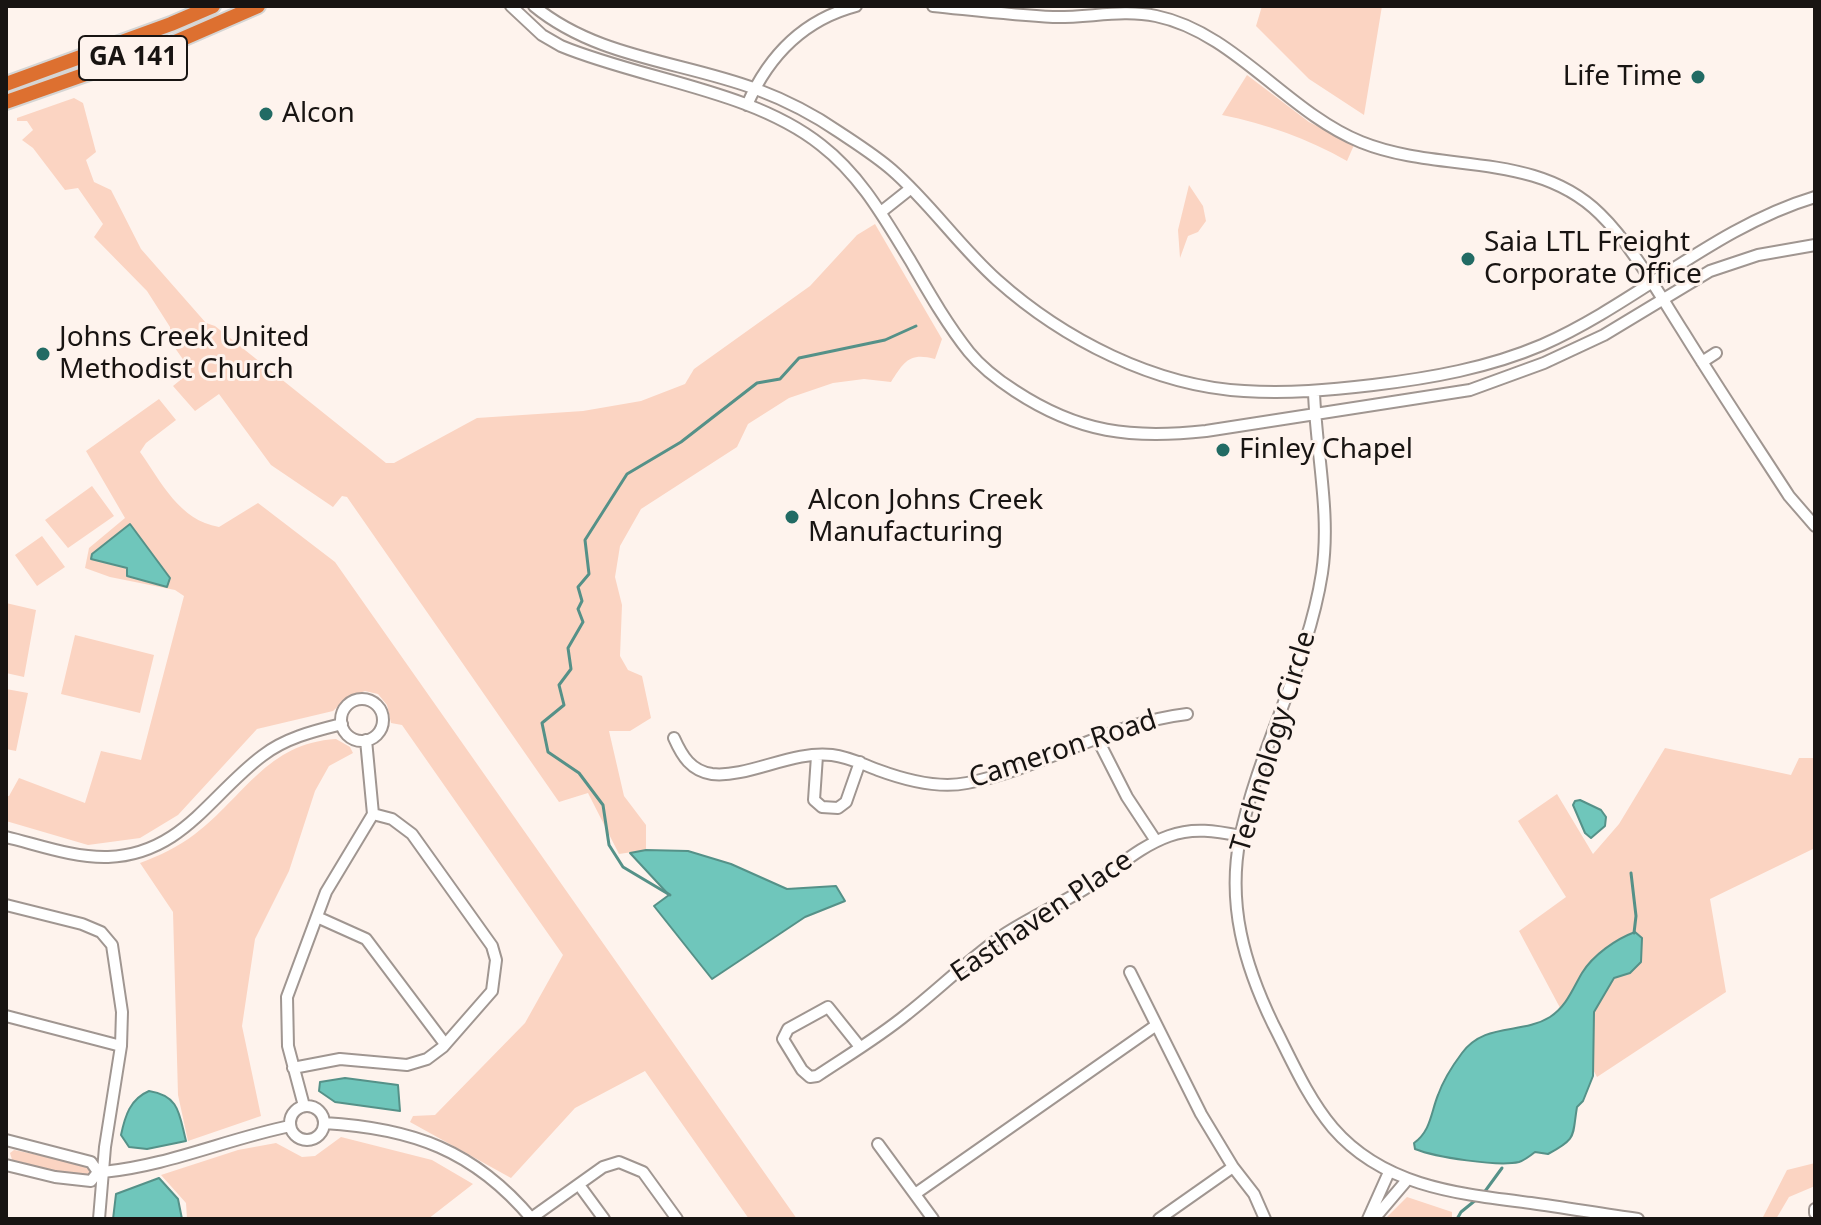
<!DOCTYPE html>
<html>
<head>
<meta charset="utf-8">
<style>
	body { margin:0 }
	#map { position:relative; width:1821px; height:1225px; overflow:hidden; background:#fef3ed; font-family:"Noto Sans",sans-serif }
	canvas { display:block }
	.frame { position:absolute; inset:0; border:8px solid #181412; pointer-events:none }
</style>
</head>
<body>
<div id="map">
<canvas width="1821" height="1225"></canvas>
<div class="frame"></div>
</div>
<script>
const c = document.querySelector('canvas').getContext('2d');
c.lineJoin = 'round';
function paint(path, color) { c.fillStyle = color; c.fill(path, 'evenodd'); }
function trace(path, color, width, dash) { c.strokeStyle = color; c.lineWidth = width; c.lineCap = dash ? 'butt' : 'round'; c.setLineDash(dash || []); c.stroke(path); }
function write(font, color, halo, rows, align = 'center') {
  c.font = font + ' "Noto Sans",sans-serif'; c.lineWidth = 6; c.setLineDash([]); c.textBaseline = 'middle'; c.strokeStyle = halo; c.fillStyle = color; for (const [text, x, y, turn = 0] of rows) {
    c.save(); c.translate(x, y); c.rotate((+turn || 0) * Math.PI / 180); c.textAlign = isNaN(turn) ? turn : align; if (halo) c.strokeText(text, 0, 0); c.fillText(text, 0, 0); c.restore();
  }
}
paint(new Path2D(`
	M1262,6H1382L1364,115L1309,79L1256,26Z
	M1247,75L1309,122L1354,145L1347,161C1307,138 1266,124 1222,115Z
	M74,98L83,103L96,152L86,160L94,182L111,190L141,249L206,323L215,326L386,463H394L477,418L583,411L641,401L685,384L694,369L810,286L857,235L875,224L942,339L935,359C909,352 904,362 891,382L864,379L833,383L789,398L748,424L737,447L641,509L620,546L615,577L622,605L620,656L628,670L642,676L651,718L630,731H609L624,796L646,825V850L619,854L588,793L559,802L347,497L342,496L333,507L271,465L219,394L195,411L173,386L184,377L180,372L187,365L170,341V327L147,291L94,237L103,224L78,188L65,190L33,148L22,140L33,130L27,121H17V118Z
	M1189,185L1203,206L1206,221L1198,232L1188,236L1180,258L1178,230Z
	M159,399L176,420L146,443L140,452C162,483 179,520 219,527L258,503L335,562L797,1219H749L645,1071L575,1108L511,1178L410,1122L413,1116L435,1115L525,1023L563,955L402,725L391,723L387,705L378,694L365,691L348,697L333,711L257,729L178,815L140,838L88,845L6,821V796H9L19,778L85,803L101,751L141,760L184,596L175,590L110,577L85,568L89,548L125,518L86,451Z
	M92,486L114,516L68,548L45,520Z
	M42,536L65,567L37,586L15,555Z
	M6,603L36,610L24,677L6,673Z
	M75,635L154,655L140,713L61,694Z
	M6,689L28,693L16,751L6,749Z
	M336,739L350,747L353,753L329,766L315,791L289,871L255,939L242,1026L261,1116L188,1141L178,1095L173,912L140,863C159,856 178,847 195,834C244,797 267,743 336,739Z
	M1665,748L1791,775L1799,758H1815V848L1710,899L1726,992L1597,1077L1519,931L1566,897L1518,821L1557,794L1593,854L1619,824Z
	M341,1137L432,1160L473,1184L428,1219H187L186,1203L161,1175L238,1150L276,1143L302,1157L315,1156Z
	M14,1150L87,1165L92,1174L89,1176L59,1174L13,1163L10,1153Z
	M1815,1163V1186L1789,1197L1776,1219H1762L1787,1170Z
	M1407,1197L1452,1212V1219H1385Z`), '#fbd4c2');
const water = new Path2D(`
	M130,524L170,578L167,587L127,576V568L91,559L92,554Z
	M1580,800L1601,810L1606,817L1605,826L1591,838L1585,833L1573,805L1575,801Z
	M646,850L688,851L731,864L787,889L836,886L845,901L805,917L712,979L654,906L669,895L630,853Z
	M1635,932L1642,938L1641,962L1630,973L1614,978L1594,1012L1593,1076L1583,1101L1577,1107C1572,1136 1578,1138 1548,1154L1535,1152C1530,1156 1525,1160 1519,1162C1498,1167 1435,1157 1415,1149L1414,1143C1431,1131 1431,1112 1438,1095C1443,1081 1453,1065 1462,1053C1485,1022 1521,1035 1550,1017C1567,1006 1573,988 1582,973C1593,955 1616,939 1635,932Z
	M345,1078L398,1085L400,1111L335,1102L319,1091L320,1082Z
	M149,1091C180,1096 179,1114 186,1141L147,1149L129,1147L121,1135C125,1116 130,1099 149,1091Z
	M159,1178L178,1199L182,1219H113L116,1194Z`);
paint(water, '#6fc6bb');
trace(water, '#559188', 2);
trace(new Path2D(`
	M1631,873L1636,916L1634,933
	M670,895L623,867L609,845L603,805L579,773L548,752L542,723L564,705L559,685L571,669L568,648L583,622L578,609L582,601L578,587L589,574L585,540L627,474L681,442L757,383L780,379L799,358L885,340L916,326
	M1483,1194L1502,1168
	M1457,1219L1461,1212L1477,1199`), '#559188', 3);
const minor = new Path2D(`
	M511,6L542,35L561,46C643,80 752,90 821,145C861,176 884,218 910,260C928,291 946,323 969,352C982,368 998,380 1015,391C1079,433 1131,439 1206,431L1470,390L1544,363L1604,335L1710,271L1758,255L1815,245
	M534,6C597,58 681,61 756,89C785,100 813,114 839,132C857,144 876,156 892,170C930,203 959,246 997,280C1063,339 1154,386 1244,391C1288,394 1330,390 1373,385C1431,378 1488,368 1542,345C1637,303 1715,227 1815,197
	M933,6C973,10 1013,15 1053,17C1088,18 1122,9 1156,16C1234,32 1287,112 1361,142C1440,174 1535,150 1600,214C1631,244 1661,297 1684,333C1718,388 1754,442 1789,496L1815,526
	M747,105C769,55 803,20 856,6
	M881,212L910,189
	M1702,362L1716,353
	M1314,392C1316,452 1331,513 1322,573C1308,664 1259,747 1240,838C1227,904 1244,964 1273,1024C1291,1059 1307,1097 1333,1128C1384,1187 1459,1194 1531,1203C1567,1208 1602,1214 1638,1219
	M341 720a21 21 0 1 1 42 0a21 21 0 1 1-42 0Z
	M674,738C682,756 691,771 712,774C748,778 793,750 832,755C849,757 862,764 878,770C905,780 938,789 967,783C1044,768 1109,723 1187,714
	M1097,738L1127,797L1156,841
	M366,740L373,814
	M817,756L814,800L822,807L838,808L846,802L860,762
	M6,837C39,845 74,858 108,857C182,854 210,795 262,756C285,738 314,731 342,724
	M6,905L82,924L101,932L112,945L122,1012L121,1046L105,1147L99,1219
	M317,917L366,939L445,1044
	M1130,972L1201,1114L1233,1167L1254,1194L1265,1219
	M6,1016L121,1046
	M860,1047L828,1007L788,1029L783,1039L802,1070L810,1077L817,1076C847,1056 879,1037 907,1014C939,989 968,960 1002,936C1029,918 1059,905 1086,888C1114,871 1138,847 1169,836C1193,827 1216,831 1241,836
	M293,1068L340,1059L407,1065L427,1059L443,1047L492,991L496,960L492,946L412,834L392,819L373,814
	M290 1123a17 17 0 1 1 34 0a17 17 0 1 1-34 0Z
	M304,1106L288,1046L287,997L326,892L373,814
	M324,1123C412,1128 474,1150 532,1219
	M6,1140L91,1162L98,1172H103C167,1166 227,1139 290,1126
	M878,1144L933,1219
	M6,1165L55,1177L91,1181L98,1172
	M582,1189L604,1219
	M915,1194L1155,1026
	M1815,1209V1213
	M530,1219L603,1167L619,1162L643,1172L677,1219
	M1159,1219L1233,1167
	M1368,1219L1389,1172
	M1369,1219L1379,1213L1407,1180`);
const highway = new Path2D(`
	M6,84L171,24L213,6
	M6,102L166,46L258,6`);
trace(minor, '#a09691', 14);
trace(highway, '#d5d5d4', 18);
trace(minor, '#fff', 10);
trace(highway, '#dd7030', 14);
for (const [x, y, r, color] of [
	[1698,77,8,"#226b64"],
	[266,114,8,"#226b64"],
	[1468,259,8,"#226b64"],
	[43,354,8,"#226b64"],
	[1223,450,8,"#226b64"],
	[792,517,8,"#226b64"]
]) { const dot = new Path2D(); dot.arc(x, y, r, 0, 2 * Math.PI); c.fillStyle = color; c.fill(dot); trace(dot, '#fef3ed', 3); }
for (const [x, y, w] of [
	[133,58,108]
]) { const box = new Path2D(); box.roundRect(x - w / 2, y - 22, w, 44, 6); c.fillStyle = '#fef3ed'; c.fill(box); trace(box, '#181412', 2); }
write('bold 26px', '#181412', null, [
	["GA 141",133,58]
]);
write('28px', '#181412', '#fef3ed', [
	["Life Time",1682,77,"right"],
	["Alcon",282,114],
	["Saia LTL Freight",1484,243],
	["Corporate Office",1484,275],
	["Johns Creek United",59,338],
	["Methodist Church",59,370],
	["Finley Chapel",1239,450],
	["Alcon Johns Creek",808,501],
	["Manufacturing",808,533]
], 'left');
write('28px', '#181412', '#fef3ed', [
	["Technology Circle",1274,742,-73],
	["Cameron Road",1063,750,-18],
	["Easthaven Place",1042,917,-34]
]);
</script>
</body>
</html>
